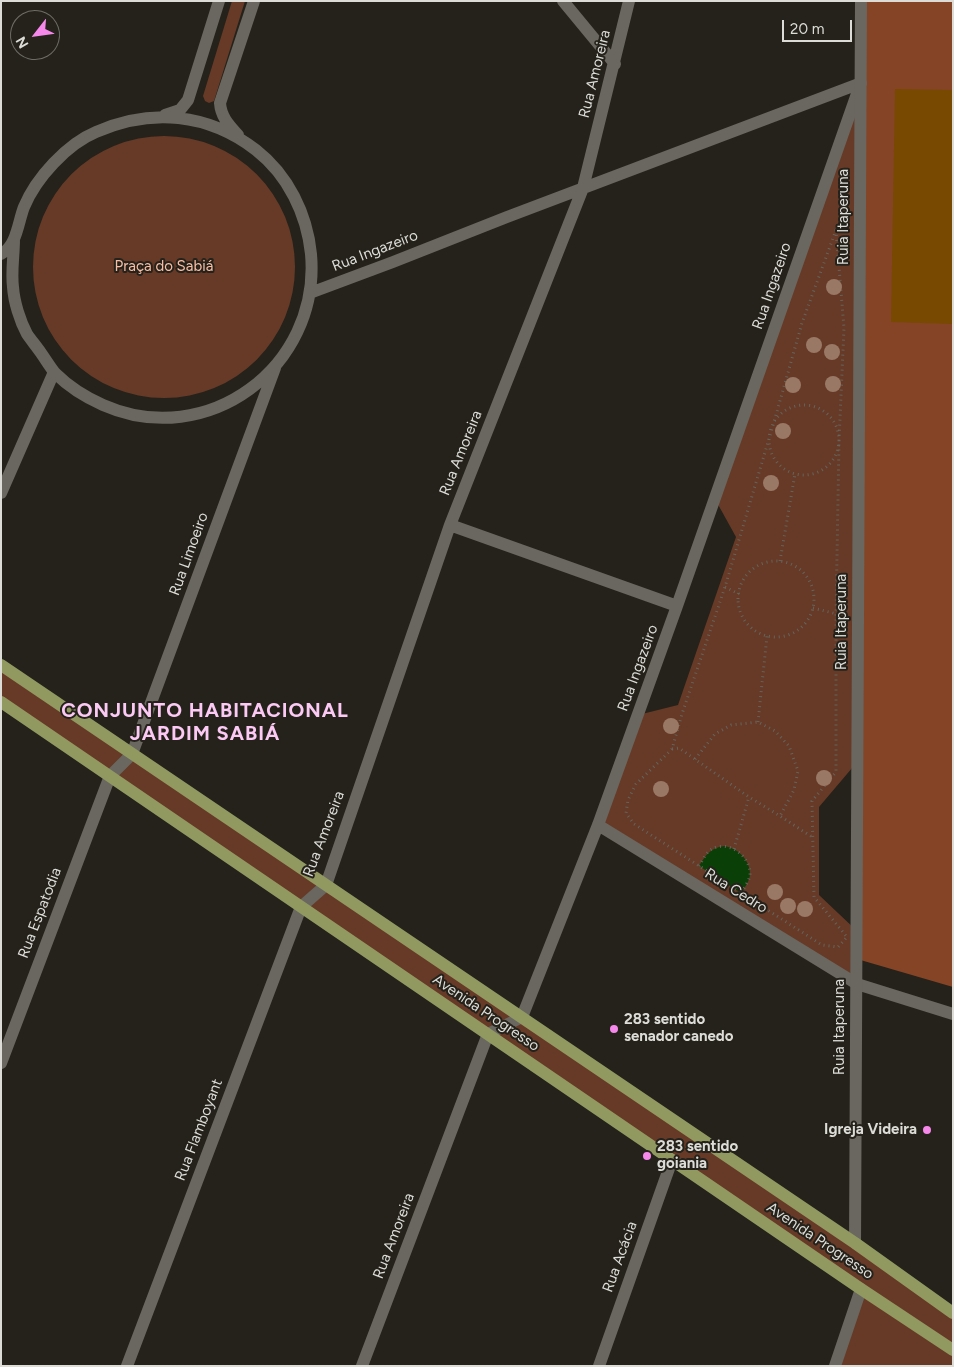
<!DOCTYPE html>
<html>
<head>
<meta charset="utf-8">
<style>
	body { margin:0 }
	#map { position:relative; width:954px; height:1367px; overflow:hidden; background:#24221b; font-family:Figtree,sans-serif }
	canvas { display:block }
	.frame { position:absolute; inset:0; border:2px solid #dddcd7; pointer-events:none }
	.north { position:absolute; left:10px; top:10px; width:50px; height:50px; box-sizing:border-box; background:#24221b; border:1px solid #6e6c66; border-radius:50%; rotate:240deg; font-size:14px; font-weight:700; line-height:20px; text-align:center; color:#dddcd7 }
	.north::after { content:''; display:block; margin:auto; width:18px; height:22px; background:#f788eb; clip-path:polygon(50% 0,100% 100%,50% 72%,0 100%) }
	.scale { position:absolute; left:782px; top:20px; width:70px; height:22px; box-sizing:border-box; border:2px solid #dddcd7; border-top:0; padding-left:6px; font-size:15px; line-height:18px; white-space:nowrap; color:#dddcd7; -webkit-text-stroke:4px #24221b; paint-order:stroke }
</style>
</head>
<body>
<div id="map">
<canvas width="954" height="1367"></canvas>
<div class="frame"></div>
<div class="north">N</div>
<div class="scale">20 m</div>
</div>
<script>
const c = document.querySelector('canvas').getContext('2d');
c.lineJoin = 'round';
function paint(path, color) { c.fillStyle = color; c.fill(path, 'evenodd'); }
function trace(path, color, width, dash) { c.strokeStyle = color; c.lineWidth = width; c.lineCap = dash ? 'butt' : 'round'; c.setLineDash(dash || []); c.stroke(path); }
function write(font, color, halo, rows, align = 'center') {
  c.font = font + ' Figtree,sans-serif'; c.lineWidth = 4; c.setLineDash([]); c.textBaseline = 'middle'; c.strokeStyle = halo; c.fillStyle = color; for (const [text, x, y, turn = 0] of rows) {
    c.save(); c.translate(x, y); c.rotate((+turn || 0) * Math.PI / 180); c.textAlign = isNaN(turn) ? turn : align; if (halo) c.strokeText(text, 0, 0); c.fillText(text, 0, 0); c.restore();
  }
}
paint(new Path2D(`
	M232,1H245L214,101L209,103L205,101L203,96Z
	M861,83L858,761L819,807V895L857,931V984L598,825L638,715L678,705L736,537L715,499Z
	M33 267a131 131 0 1 1 262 0a131 131 0 1 1-262 0Z
	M1,665L953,1313V1366H835L861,1289L1,702Z`), '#663a26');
paint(new Path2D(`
	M861,1H953V987L857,959Z`), '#854425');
paint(new Path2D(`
	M724,846C738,848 750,860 750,874C750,881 744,888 741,893L699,866C706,855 710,848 724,846Z`), '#0a3f08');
paint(new Path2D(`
	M895,89L953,90V324L891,322Z`), '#784900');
trace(new Path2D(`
	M836,230L844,328L839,441L836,614V772L812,801L814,897L847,937L838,947L822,945L634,824L626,813L628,800L636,784L672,749L682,714L725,587L774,422L802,323Z
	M769 440a35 35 0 1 1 70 0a35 35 0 1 1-70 0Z
	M780,561L795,474
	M738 599a38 38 0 1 1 76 0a38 38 0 1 1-76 0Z
	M725,587L739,594
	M813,608L837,614
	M758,722L767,636
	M672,749L679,748L749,797L780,816L812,837
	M695,759L715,734L731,725L758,722L775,731L789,746L798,771L794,790L780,816
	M734,849L749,797
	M699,866C702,862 704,856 708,852C724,837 751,854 750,875C749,881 744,888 741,893`), '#65645d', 3, [1, 4]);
trace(new Path2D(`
	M563,1L615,64
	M165,115L180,110L188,100L219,1
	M238,135C229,125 221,117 220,103L254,1
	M1,254C17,246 18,222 24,207C36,178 67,144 96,132C151,108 208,113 256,150C288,175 307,214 311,254C321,367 207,451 103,405C85,397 69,387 55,373C50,367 46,360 41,353C37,347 31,340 27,334C20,321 14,302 13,287C11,272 14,255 14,239
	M310,293L393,262L507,217L861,83
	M1,493L54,372
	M450,525L677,606
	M598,825L857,984L953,1014
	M1,1063L110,776L132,754L275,368
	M127,1366L301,907L326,885L450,525L583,188L629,1
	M362,1366L488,1034L522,1017L598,825L677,606L859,88
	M599,1366L672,1160
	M835,1366L861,1289`), '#69675f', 12);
trace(new Path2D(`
	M855,1243L861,1`), '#69675f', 12);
trace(new Path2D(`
	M1,665L855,1243L953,1313
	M1,702L861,1289L953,1350`), '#919961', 12);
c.fillStyle = '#9a7866';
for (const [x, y] of [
	[834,287],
	[814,345],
	[832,352],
	[833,384],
	[793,385],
	[783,431],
	[771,483],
	[671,726],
	[824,778],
	[661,789],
	[775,892],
	[788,906],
	[805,909]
]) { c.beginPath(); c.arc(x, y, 8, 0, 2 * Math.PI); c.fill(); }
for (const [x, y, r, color] of [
	[614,1029,5,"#f788eb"],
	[927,1130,5,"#f788eb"],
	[647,1156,5,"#f788eb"]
]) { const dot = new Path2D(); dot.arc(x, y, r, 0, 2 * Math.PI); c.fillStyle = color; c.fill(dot); trace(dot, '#24221b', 2); }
write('15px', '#dddcd7', '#24221b', [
	["Rua Amoreira",595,74,-76],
	["Ruia Itaperuna",844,217,-90],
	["Rua Ingazeiro",375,251,-21],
	["Rua Ingazeiro",772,286,-71],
	["Rua Amoreira",461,453,-68],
	["Rua Limoeiro",189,554,-70],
	["Ruia Itaperuna",842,622,-90],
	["Rua Ingazeiro",638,668,-70],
	["Rua Amoreira",324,834,-69],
	["Rua Cedro",736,891,32],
	["Rua Espatodia",40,913,-69],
	["Avenida Progresso",486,1013,34],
	["Ruia Itaperuna",840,1027,-90],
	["Rua Flamboyant",199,1130,-69],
	["Rua Amoreira",394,1236,-69],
	["Avenida Progresso",820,1241,34],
	["Rua Acácia",620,1257,-70]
]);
write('15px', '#fabea4', '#24221b', [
	["Praça do Sabiá",164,267]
]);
write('bold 15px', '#dddcd7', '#24221b', [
	["283 sentido",624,1020],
	["senador canedo",624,1037],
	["Igreja Videira",917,1130,"right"],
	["283 sentido",657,1147],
	["goiania",657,1164]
], 'left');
c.letterSpacing = '1px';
write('bold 20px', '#fcc9f5', '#24221b', [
	["CONJUNTO HABITACIONAL",205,711],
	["JARDIM SABIÁ",205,734]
]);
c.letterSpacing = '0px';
</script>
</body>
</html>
